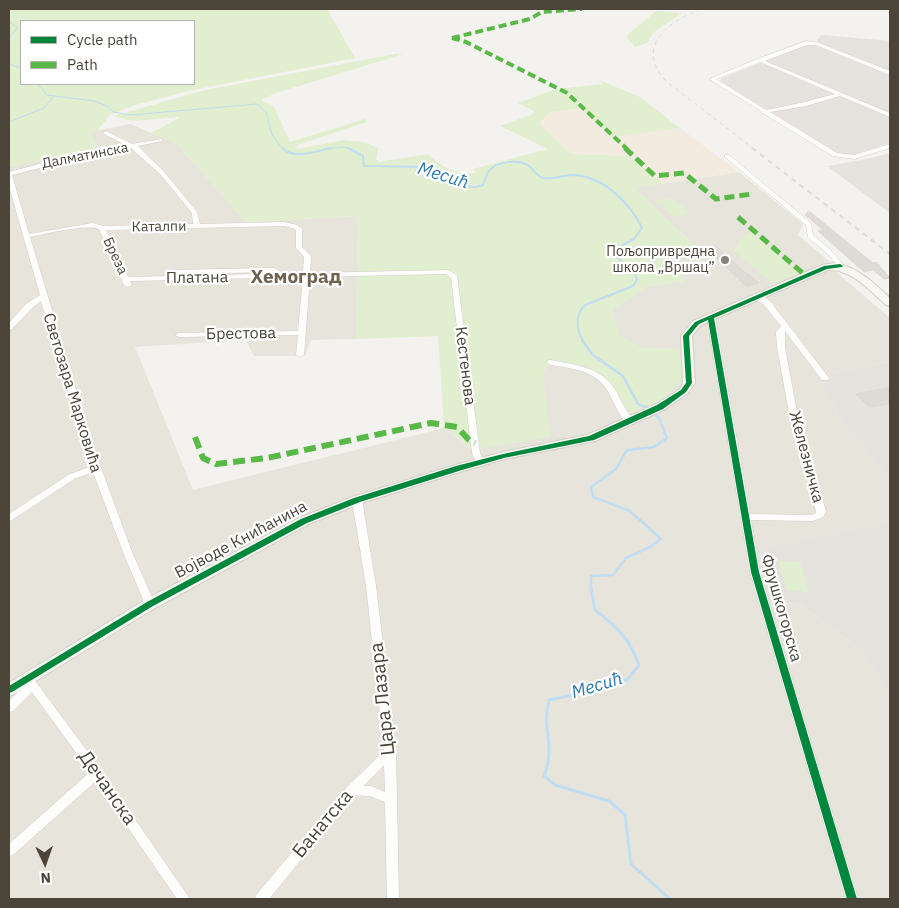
<!DOCTYPE html>
<html>
<head>
<meta charset="utf-8">
<style>
	body { margin:0 }
	#map { position:relative; width:899px; height:908px; overflow:hidden; background:#f4f2ee; font-family:"IBM Plex Sans",sans-serif }
	canvas { display:block }
	.frame { position:absolute; inset:0; border:10px solid #4b4439; pointer-events:none }
	.legend { position:absolute; left:20px; top:20px; width:175px; height:65px; box-sizing:border-box; background:#fff; border:1px solid #b7b4b0; margin:0; padding:6px 9px; list-style:none; font-size:15px; color:#4b4439 }
	.legend li { display:flex; align-items:center; gap:10px; height:25px }
	.legend b { width:25px; border:1px solid #b7b4b0 }
	.north { position:absolute; left:20px; top:838px; width:50px; height:50px; -webkit-text-stroke:4px #fff; paint-order:stroke; rotate:177deg; font-size:14px; font-weight:700; line-height:20px; text-align:center; color:#4b4439 }
	.north::after { content:''; display:block; margin:auto; width:18px; height:22px; background:#4b4439; clip-path:polygon(50% 0,100% 100%,50% 72%,0 100%) }
</style>
</head>
<body>
<div id="map">
<canvas width="899" height="908"></canvas>
<div class="frame"></div>
<ul class="legend">
<li><b style="height:6px;background:#00873e"></b>Cycle path</li>
<li><b style="height:6px;background:#58b947"></b>Path</li>
</ul>
<div class="north">N</div>
</div>
<script>
const c = document.querySelector('canvas').getContext('2d');
c.lineJoin = 'round';
function paint(path, color) { c.fillStyle = color; c.fill(path, 'evenodd'); }
function trace(path, color, width, dash) { c.strokeStyle = color; c.lineWidth = width; c.lineCap = dash ? 'butt' : 'round'; c.setLineDash(dash || []); c.stroke(path); }
function write(font, color, halo, rows, align = 'center') {
  c.font = font + ' "IBM Plex Sans",sans-serif'; c.lineWidth = 4.5; c.setLineDash([]); c.textBaseline = 'middle'; c.strokeStyle = halo; c.fillStyle = color; for (const [text, x, y, turn = 0] of rows) {
    c.save(); c.translate(x, y); c.rotate((+turn || 0) * Math.PI / 180); c.textAlign = isNaN(turn) ? turn : align; if (halo) c.strokeText(text, 0, 0); c.fillText(text, 0, 0); c.restore();
  }
}
paint(new Path2D(`
	M130,124L177,144L246,222L358,216L356,339L311,340L305,356H254L246,340L135,347L193,490L444,428L472,450L549,437L543,373L551,359L600,372L620,397L624,411L632,415L662,400L679,349L641,348L618,335L612,309L648,287L685,281L665,251L695,246L634,188L739,172L803,224L798,235L831,263L827,264L890,318V362L816,377L839,413L836,414L890,479V522L760,551L767,602L800,604L863,651L890,698V899H9V167L97,147L90,132Z`), '#e7e4dc');
paint(new Path2D(`
	M580,108L612,137L680,128L739,172L662,184L629,156L571,154L539,123L550,112Z`), '#f3ebdf');
paint(new Path2D(`
	M822,35L890,41V71L818,42L817,40Z
	M807,45H815L890,75V143L856,154H839L720,81L721,78Z
	M890,153V213L827,166L867,159Z
	M890,362V479L836,414L839,413L816,377Z
	M890,522V698L863,651L800,604L767,602L760,550Z`), '#e6e2de');
paint(new Path2D(`
	M9,9H327L355,58L188,91L135,105L110,115L97,131L91,132L97,147L9,167ZM21,21H194V84H21Z
	M656,11L682,13L654,32L647,43L635,47L626,36Z
	M395,54H403L276,93L261,100L274,107L290,142L365,119L367,122L297,145L296,149L344,140L364,142L378,148L376,159L378,162L429,154C438,166 461,177 476,172L473,169L548,149L500,126L531,115L534,111L518,103L556,89L603,84L599,80L640,97L680,128L612,137L580,108L550,112L539,123L571,154L629,156L662,184L635,189L695,246L665,251L685,281L648,287L612,310L618,335L641,348L679,349L685,376L662,400L632,415L624,411C611,367 590,369 551,359L543,373L550,437L472,450L444,428L438,336L356,339L358,216L246,222L177,144L151,133L181,117L133,121L114,116L205,90Z
	M673,198L691,214L673,217L655,201Z
	M751,231L801,275L772,283L734,251L740,240Z
	M778,561L800,562L809,592L787,591Z`), '#e1eecf');
trace(new Path2D(`
	M9,21L17,28L9,38
	M9,64L21,68
	M38,84L47,95L94,101L107,106L113,112L131,115L257,104L266,112L272,135L283,149
	M9,122L44,108L54,96
	M324,149L345,147L352,149`), '#c0ddf1', 1);
trace(new Path2D(`
	M282,148C294,160 317,151 331,148
	M348,148L363,156L364,166L424,167L447,174L464,186L476,187L483,185C485,180 486,175 489,171C497,161 519,159 529,166C534,170 537,177 544,178C554,180 564,174 575,175C604,177 630,203 642,228L634,239L615,249L614,255L634,271L637,280L633,286L585,305C575,315 576,329 583,341`), '#c0ddf1', 2);
trace(new Path2D(`
	M582,340L593,355L623,376L638,404L649,408
	M591,589V576L613,575L626,558L650,547L661,539L630,511L593,497L591,487L616,469L627,450L654,447L667,438L659,418L653,412`), '#c0ddf1', 2.5);
trace(new Path2D(`
	M591,588L595,610C616,626 630,639 639,665L628,679L597,690L549,700C541,728 556,746 544,776L555,785L609,801L625,815L631,864L670,899`), '#c0ddf1', 3);
const building = new Path2D(`
	M809,211L873,263L876,262L890,278L884,279L873,270L864,272L818,231L823,230L805,215Z
	M716,246L745,273H747L759,283L746,286L706,248Z
	M890,388V404L869,407L856,394Z`);
paint(building, '#dedbd6');
trace(building, '#dcd9d4', 1);
const street = new Path2D(`
	M806,41L819,43L890,71V75L816,45H807L765,61L890,113V117L840,96L806,106L770,112L837,153L854,155L890,144V148L854,159L833,156L764,114L761,113V111L709,79L757,59ZM760,62L835,94L805,102L766,110L716,79Z
	M106,131L132,144L162,139V141L138,146L165,173L197,212L200,224L284,222L297,225L302,229V247L311,256L310,273L448,270L457,275L480,453L484,462L483,464H477L472,453L451,278L446,274L310,277L304,355L300,357L296,355L298,335L179,337L175,335L179,333L298,331L303,277L130,281L132,285L128,287L124,285L99,229C83,224 48,234 30,237L93,446L132,552L155,604L154,606H146L145,604L123,552L93,472L74,479L12,520L9,521V514L68,475L92,466L68,393L41,301L32,308L12,329H9V323L26,304L40,295L9,186V172L54,160L126,145L104,134L103,133ZM131,148L161,175L192,213L193,224L103,226L93,223L29,234L12,175L55,164ZM284,226L293,228L296,230V248L304,257L303,273L128,277L106,230Z
	M725,155H729L811,223L813,235L834,253L844,266L842,267H838L829,255L808,237L806,225L725,157Z
	M274,268L278,270L277,272L170,274L166,272L170,270Z
	M756,295H762L770,301L829,378L828,380H822L785,331V347L799,424L826,511L823,517L813,521L751,520L760,572L858,899H846L750,572L707,317L711,315L715,317L750,514L812,515L816,513V511L791,424L777,347L776,332L781,326L764,305L756,299Z
	M548,360H551C576,365 602,367 616,391C622,402 626,411 634,421L633,423H627C617,413 614,401 607,390C595,369 569,369 548,364L547,362Z
	M357,497L362,500L376,586L396,752L399,899H387L385,802L370,796L354,795L269,899H255L256,895L347,787L384,751L366,586L352,500ZM384,765L385,792L371,786H363Z
	M27,674L31,675L101,770L190,899H177L96,781L13,855L9,856V844L90,772L32,692L13,711L9,712V701L26,684L22,678L23,675Z`);
const secondary = new Path2D(`
	M835,263C859,268 873,282 890,298V306L886,305C869,290 852,269 828,270L701,325L692,336L695,383L688,393L664,410L595,441L505,459L463,471L362,503L309,524L155,608L14,694L9,696V683L145,600L299,518L352,497L455,465L503,452L587,435L656,404L680,389L683,383L681,336L693,321L822,265Z`);
trace(street, '#d2d0cb', 1);
trace(secondary, '#d3cfc5', 2);
paint(street, '#fdfdfc');
paint(secondary, '#f7f6f1');
trace(new Path2D(`
	M701,9C668,21 633,48 667,82L754,149`), '#dbdbda', 1, [4, 4]);
trace(new Path2D(`
	M752,148L890,254`), '#dbdbda', 2, [5, 5]);
trace(new Path2D(`
	M452,38L466,42L567,93L627,149
	M452,38L530,19L542,12L582,9`), '#58b947', 4, [8, 4]);
trace(new Path2D(`
	M625,148L655,176L684,173L716,199L752,194
	M738,217L806,276`), '#58b947', 5, [10, 5]);
trace(new Path2D(`
	M195,437L203,458L216,464L267,458L431,423L457,427L469,440L475,443`), '#58b947', 6, [12, 6]);
paint(new Path2D(`
	M840,264L843,266L842,267L827,269L714,318L759,572L857,899H847L751,572L708,320L699,324L689,336L692,383L686,392L663,409L594,440L504,458L462,470L360,502L307,523L153,606L12,692L9,693V686L147,602L301,519L354,498L456,466L503,454L589,436L657,405L681,390L686,383L683,336L695,322L824,266Z`), '#00873e');
for (const [x, y, r, color] of [
	[725,260,5,"#868178"]
]) { const dot = new Path2D(); dot.arc(x, y, r, 0, 2 * Math.PI); c.fillStyle = color; c.fill(dot); trace(dot, '#fff', 2); }
write('14px', '#4b4439', '#fff', [
	["Далматинска",85,156,-11],
	["Каталпи",159,227,-1],
	["Бреза",115,256,65]
]);
write('14px', '#4b4439', '#fff', [
	["Пољопривредна",715,252],
	["школа „Вршац”",715,268]
], 'right');
write('16px', '#4b4439', '#fff', [
	["Платана",197,278,-1],
	["Брестова",241,334,-1],
	["Кестенова",465,366,83],
	["Светозара Марковића",72,393,73],
	["Железничка",806,457,75],
	["Војводе Книћанина",241,540,-28],
	["Фрушкогорска",781,608,74]
]);
write('italic 18px', '#2e7ab2', '#fff', [
	["Месић",443,176,17],
	["Месић",597,686,-17]
]);
write('bold 19px', '#6e6250', '#fff', [
	["Хемоград",296,278]
]);
write('19px', '#4b4439', '#fff', [
	["Цара Лазара",383,699,-96],
	["Дечанска",107,788,55],
	["Банатска",323,824,-50]
]);
</script>
</body>
</html>
